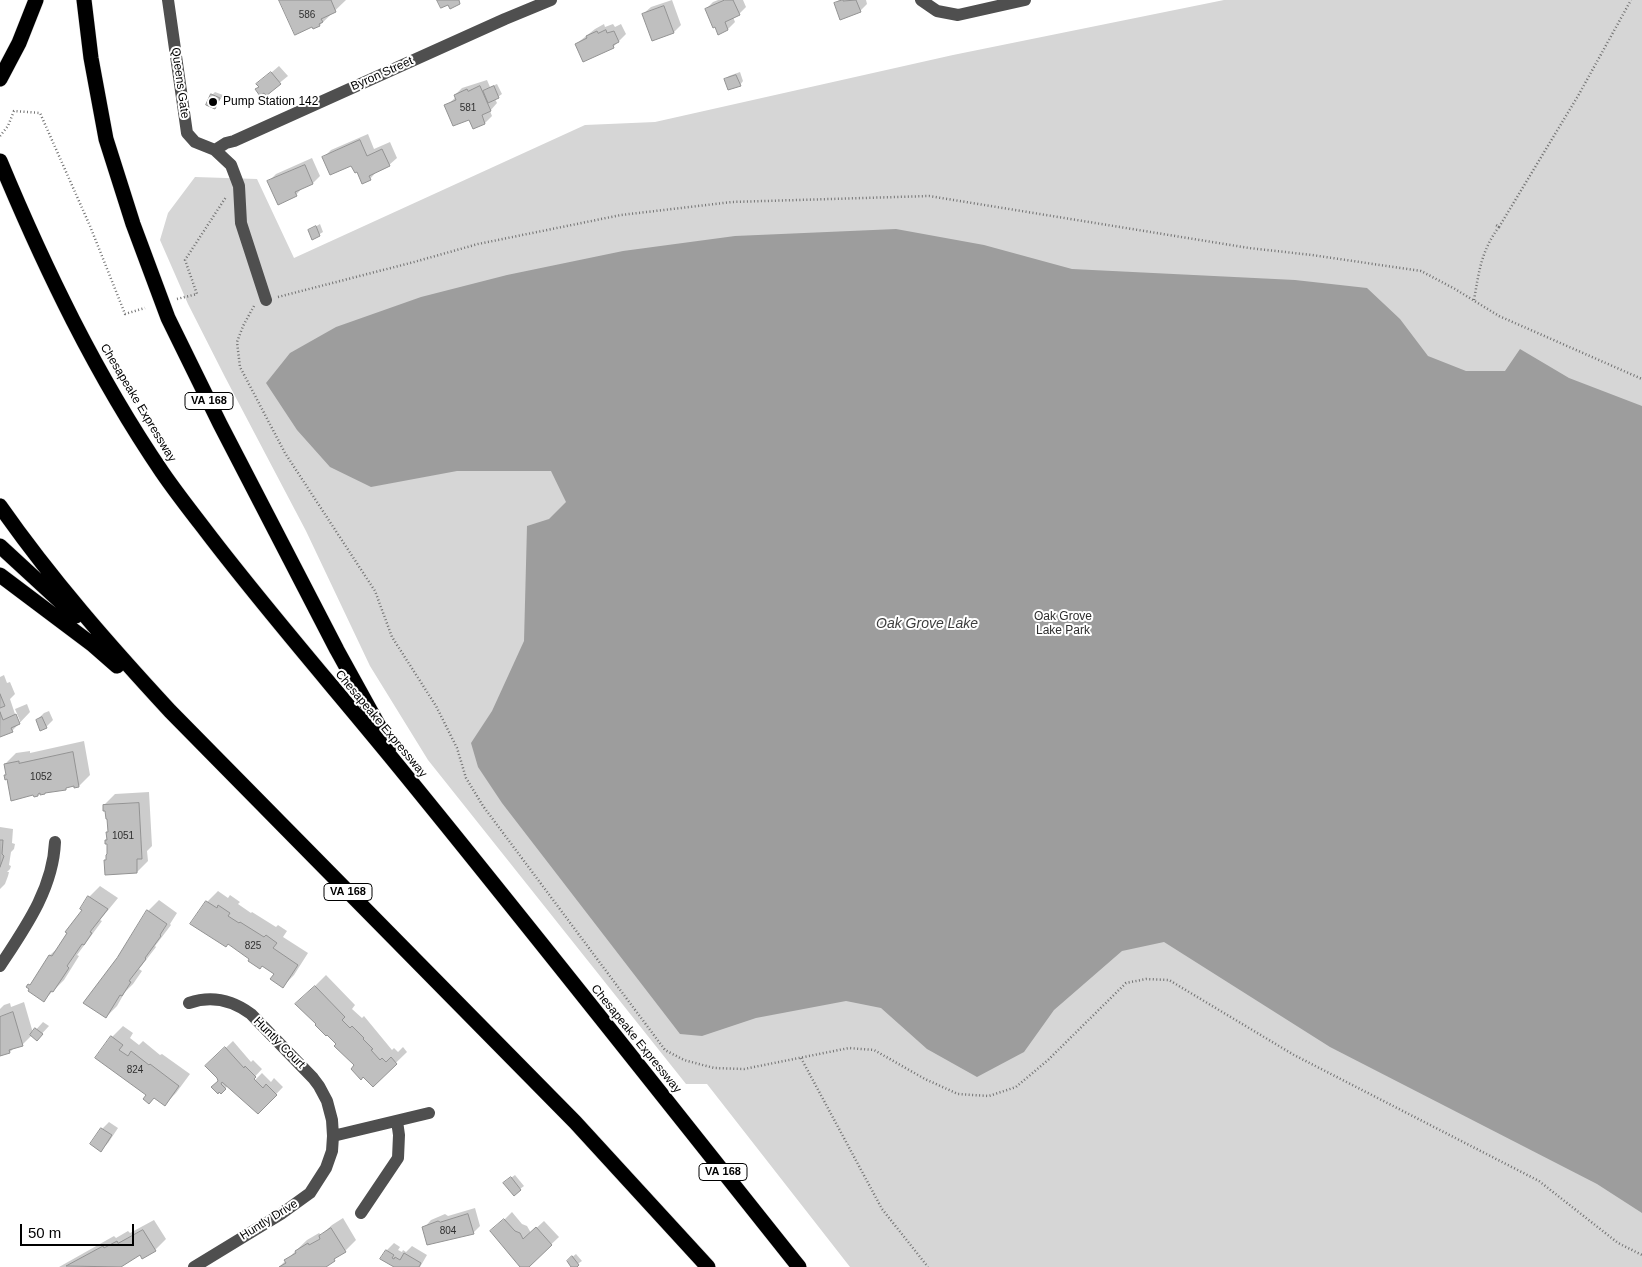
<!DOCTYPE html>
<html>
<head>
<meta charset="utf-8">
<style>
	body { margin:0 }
	#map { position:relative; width:1642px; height:1267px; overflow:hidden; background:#fff; font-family:Helvetica,sans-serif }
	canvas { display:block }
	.scale { position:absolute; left:20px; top:1224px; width:114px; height:22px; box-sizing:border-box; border:2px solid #000; border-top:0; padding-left:6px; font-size:15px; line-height:18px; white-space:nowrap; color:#000; -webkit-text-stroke:4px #fff; paint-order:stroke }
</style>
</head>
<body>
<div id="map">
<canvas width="1642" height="1267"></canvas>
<div class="scale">50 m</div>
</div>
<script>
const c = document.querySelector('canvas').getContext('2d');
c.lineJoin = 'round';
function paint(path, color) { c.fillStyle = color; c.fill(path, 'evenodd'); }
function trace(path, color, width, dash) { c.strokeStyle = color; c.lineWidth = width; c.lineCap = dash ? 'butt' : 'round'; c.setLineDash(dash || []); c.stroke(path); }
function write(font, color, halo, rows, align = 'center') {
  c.font = font + ' Helvetica,sans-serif'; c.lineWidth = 4; c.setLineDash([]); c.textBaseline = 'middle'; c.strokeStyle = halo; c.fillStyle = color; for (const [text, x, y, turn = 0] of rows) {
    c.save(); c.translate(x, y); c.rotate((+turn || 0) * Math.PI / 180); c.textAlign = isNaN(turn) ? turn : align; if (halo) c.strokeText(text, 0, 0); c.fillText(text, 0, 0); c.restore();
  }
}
paint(new Path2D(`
	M1224,0H1642V1267H850L707,1084H686L428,760L370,666L306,531L225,377L188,304L160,240L168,213L195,177L257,179L294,258L585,125L655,122L953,55Z`), '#d6d6d6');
paint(new Path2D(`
	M896,229L984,245L1072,269L1295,280L1367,288L1400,319L1428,356L1466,371H1505L1520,349L1569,378L1642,406V1213L1597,1184L1330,1047L1164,942L1122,951L1054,1010L1024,1052L977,1077L927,1049L881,1008L846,1001L756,1018L702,1036L680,1034L502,803L478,767L471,743L492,711L524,641L527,526L549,519L566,502L551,471H457L371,487L330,467L297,430L266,383L290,353L336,327L421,297L507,275L623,251L735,236Z`), '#9d9d9d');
paint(new Path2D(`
	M281,0H346L320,25L314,28Z
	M672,0L681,25L674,32L653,40L643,14L651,7Z
	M718,0H743L746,7L739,14L733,17L735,22L728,29L706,9L713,2Z
	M839,0H866L867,4L860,11L835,4Z
	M604,24L605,27L613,24L615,27L621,24L626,34L613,47L576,44L595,29Z
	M279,66L288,76L266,94L258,84Z
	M740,72L743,81L740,85L725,80L729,76Z
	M487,80L490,87L497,84L502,94L495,99L497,103L490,111L492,116L485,123L470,118L446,106L456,97L455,95L462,88Z
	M215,92L223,95L215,108L212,95Z
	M368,134L374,149L390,142L397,158L389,165L377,171L370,179L357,171L352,164L324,157L331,150Z
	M312,158L320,176L313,183L303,187L296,195L269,181L276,174Z
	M320,224L323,232L313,238L310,230Z
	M4,675L7,683L10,682L15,694L10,699L18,723L20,721L15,709L27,704L30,712L12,731L0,736V677Z
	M49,711L53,720L46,727L37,720L44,713Z
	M84,741L90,775L79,786L75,785L68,786L65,789L41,792L38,795L5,776L7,773L5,764L16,753L30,751V753Z
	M149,792L152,846L147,851L148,861L137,872L107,859L109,853L108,842L106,841L109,831L108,818L104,805L115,794Z
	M0,827L13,829L12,843L15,844L14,849L11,852L9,865L11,866L10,869L7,872H9L8,876L5,884L0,889Z
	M100,886L118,898L100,920L102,921L77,955L79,956L64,980L44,1000L28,987L37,977L50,955L60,946L83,910L89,897Z
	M218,891L228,898L230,895L240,902L238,904L251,913L252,912L276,927L278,925L287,931L283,937L308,953L294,975L283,986L276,974L251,959L207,902Z
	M159,900L177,913L170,924L171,925L155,946L156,947L139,969L142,971L133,984L125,992L117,1006L106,1017L118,958L148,911Z
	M326,975L355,1005L352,1009L362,1018L364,1016L392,1050L394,1048L398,1052L403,1047L407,1052L373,1085L338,1044L297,1004Z
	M24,1002L33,1033L43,1022L49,1026L37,1039L32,1035L22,1045L15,1047L10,1052L0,1055V1009L4,1005L10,1003L11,1007Z
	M123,1026L133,1033L130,1038L139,1045L143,1041L160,1055L162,1054L190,1074L176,1093L165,1104L96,1058L112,1037Z
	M233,1041L251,1062L253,1060L262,1069L249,1083L251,1084L262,1073L271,1082L274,1078L283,1087L258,1113L228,1086L221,1092L218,1078L207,1066Z
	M109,1122L118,1128L108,1143L101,1150L102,1129Z
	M515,1175L524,1186L520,1189L508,1180Z
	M475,1208L480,1226L473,1233L424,1228L431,1220L445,1214L448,1216Z
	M512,1212L522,1224L527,1226L531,1233L544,1221L559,1237L527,1267H522L492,1232Z
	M343,1218L356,1240L345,1251L324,1267H279L307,1240L319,1233L321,1235L332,1225Z
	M154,1220L166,1239L155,1250L140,1253L118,1267H59L114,1236L116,1238L128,1231L130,1233Z
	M394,1243L400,1247L398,1250L402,1252L403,1250L406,1252L412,1246L427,1255L420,1267H396L387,1250Z
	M576,1254L582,1261L573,1267L571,1258Z`), '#0003');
const building = new Path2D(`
	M279,0H331L336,12L321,19L323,22L319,24L320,26L313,29L312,27L295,35Z
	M437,0H459L460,4L450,9L448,5L441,8Z
	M725,0H733L740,15L725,22L728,30L718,35L715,27L713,28L705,9Z
	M843,0V1L856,0L861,12L840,20L834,3Z
	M664,6L674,33L652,41L642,14Z
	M606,30L607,33L614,31L619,42L613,45L614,48L583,62L575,44L587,38L586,36L597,31L598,33Z
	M271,72L281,84L266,96L264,93L260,96L255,89L259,87L256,84Z
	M736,75L741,86L728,90L724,79Z
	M480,86L491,111L482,115L485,124L473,129L469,120L453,126L444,105L456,100L454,95L467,89L468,91Z
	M494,86L499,98L488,103L483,91Z
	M211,94L220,98L215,109L206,105Z
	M360,140L367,156L382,149L390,166L369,176L371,180L362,184L357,172L355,173L351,166L330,175L322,157Z
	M305,165L313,184L295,192L297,196L278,205L267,181Z
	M316,226L320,236L312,240L308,230Z
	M0,694L5,706L0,708Z
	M0,712L3,720L16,714L20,724L11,728L13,732L0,737Z
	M42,717L47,728L40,731L36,720Z
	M73,752L79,787L74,788V786L66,788V790L45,793V794L40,795V793L38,794V796L34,797L33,795L11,801L7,779L5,780L4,775H6L4,764L19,761V763Z
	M139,803L142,859H137V873L105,875L104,860H106V855L107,854V844H105V840H107L106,832H108L107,819H106L105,811H103V805Z
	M0,840H3L2,854L4,856L0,867Z
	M88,896L108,909L90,932L92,933L84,945L82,944L67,966L69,968L53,992L51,991L44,1002L28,991L29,989L26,987L28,984L30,985L49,955L52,956L67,933L65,932L82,910L80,909Z
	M206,901L217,908L218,905L230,913L228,916L239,923L240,922L264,937L266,935L277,943L273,948L298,965L283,988L270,979L274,974L262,966L260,969L248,961L249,959L228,944L226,947L190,924Z
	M147,910L167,924L160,935L161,936L145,958L146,959L129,981L131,982L122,996L120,995L106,1018L83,1003L117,958Z
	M315,986L345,1017L342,1020L350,1028L352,1026L364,1038L363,1039L373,1049L371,1050L380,1060L382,1058L386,1062L391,1057L397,1064L373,1087L363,1077L361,1080L351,1069L354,1065L334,1046L336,1044L327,1035L326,1036L315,1025L316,1024L295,1004Z
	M13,1012L23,1046L9,1050L10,1053L0,1056V1017Z
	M35,1028L43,1034L37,1041L30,1035Z
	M111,1036L123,1045L119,1050L128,1056L131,1051L149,1065L150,1064L179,1086L165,1106L154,1098L149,1104L143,1099L146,1095L95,1058Z
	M225,1047L244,1068L245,1066L256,1077L254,1079L263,1088L266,1084L277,1095L258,1114L222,1082L221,1084L226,1089L221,1094L219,1092L218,1094L211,1087L218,1081L217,1078L205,1066Z
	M101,1128L112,1135L101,1152L90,1144Z
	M511,1177L521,1190L514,1196L503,1183Z
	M468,1214L474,1234L427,1245L422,1227L438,1221L440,1222Z
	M504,1219L515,1231L520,1233L523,1239L536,1227L552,1245L529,1267H520L490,1231Z
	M331,1228L346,1252L334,1259L335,1261L326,1267H279L286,1263L284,1260L296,1253L295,1251L308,1243L309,1245L320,1239L319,1236Z
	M143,1230L156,1251L142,1259L140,1255L121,1267L66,1266L103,1246L104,1248L117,1241L118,1243Z
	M386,1250L394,1255L392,1258L394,1259L395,1257L400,1260L404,1253L421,1263L419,1267H394L380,1259Z
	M572,1256L579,1265L577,1267H571L567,1261Z`);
paint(building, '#bfbfbf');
trace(building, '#939393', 1);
const highway = new Path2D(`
	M84,0L91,58L106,139L133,224L168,318L220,424L337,650L390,746
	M0,79L19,43L36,0
	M0,161C45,269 96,375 162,472C175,491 189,509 203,527C268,613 340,694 408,778C540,940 669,1104 799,1267
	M0,506C51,579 110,646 170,711L575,1122L708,1267
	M0,546L76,616
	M0,575L93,645L117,666`);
trace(highway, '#dbdbdb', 16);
trace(new Path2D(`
	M0,136L8,126L14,111L40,113L90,226L125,314L145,308
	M1499,227L1578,96L1631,0
	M278,297L414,262L478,244L621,215L732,202L929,196L1249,248L1312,255L1421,271L1455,289L1499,316L1642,379
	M177,299L197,294L185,260L226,197
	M1474,300C1479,272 1481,251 1499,227L1496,225
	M254,306L243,326L237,342L240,367L285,453L375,591L392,637L436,706L457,748L466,778L483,806L665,1050L684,1060L714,1068L744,1069L849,1048L874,1050L925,1079L958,1094L989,1096L1016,1087L1048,1060L1126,983L1146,979L1169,980L1294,1055L1539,1181L1618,1243L1642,1255
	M801,1058L882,1209L928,1267`), '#717171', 2.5, [1, 2.5]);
trace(new Path2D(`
	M168,0L187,133L195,142L215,150L231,165L239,186L241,223L266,300
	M921,0L937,11L958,15L1025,0
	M215,150L226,143L234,141L505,19L551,0
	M0,966C25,928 53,889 55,842
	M189,1003C212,995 232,1000 251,1014L313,1078L319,1086L327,1101L332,1120L333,1136L332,1151L326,1168L310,1193L281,1214L194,1267
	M333,1136L429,1113
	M361,1213L398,1158L399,1135L397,1121`), '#4f4f4f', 12);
trace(highway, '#000', 15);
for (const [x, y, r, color] of [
	[213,102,5,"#000"]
]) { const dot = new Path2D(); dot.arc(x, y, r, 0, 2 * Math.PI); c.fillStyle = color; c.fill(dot); trace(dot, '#fff', 2); }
write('10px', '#303030', null, [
	["586",307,15],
	["581",468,108],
	["1052",41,777],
	["1051",123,836],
	["825",253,946],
	["824",135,1070],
	["804",448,1231]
]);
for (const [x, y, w] of [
	[209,401,48],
	[348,892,48],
	[723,1172,48]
]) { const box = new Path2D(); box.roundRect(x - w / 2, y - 8.5, w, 17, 4); c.fillStyle = '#fff'; c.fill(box); trace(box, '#000', 1); }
write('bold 11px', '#000', null, [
	["VA 168",209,401],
	["VA 168",348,892],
	["VA 168",723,1172]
]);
write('12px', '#000', '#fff', [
	["Byron Street",382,74,-24],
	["Queens Gate",180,83,82],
	["Chesapeake Expressway",138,403,59],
	["Chesapeake Expressway",381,724,50],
	["Chesapeake Expressway",636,1039,51],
	["Huntly Court",279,1043,45],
	["Huntly Drive",269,1220,-32]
]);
write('12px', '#000', '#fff', [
	["Pump Station 142",223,102]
], 'left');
write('12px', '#2d2d2d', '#fff', [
	["Oak Grove",1063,617],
	["Lake Park",1063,631]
]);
write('italic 14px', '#3e3e3e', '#fff', [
	["Oak Grove Lake",927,624]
]);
</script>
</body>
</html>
